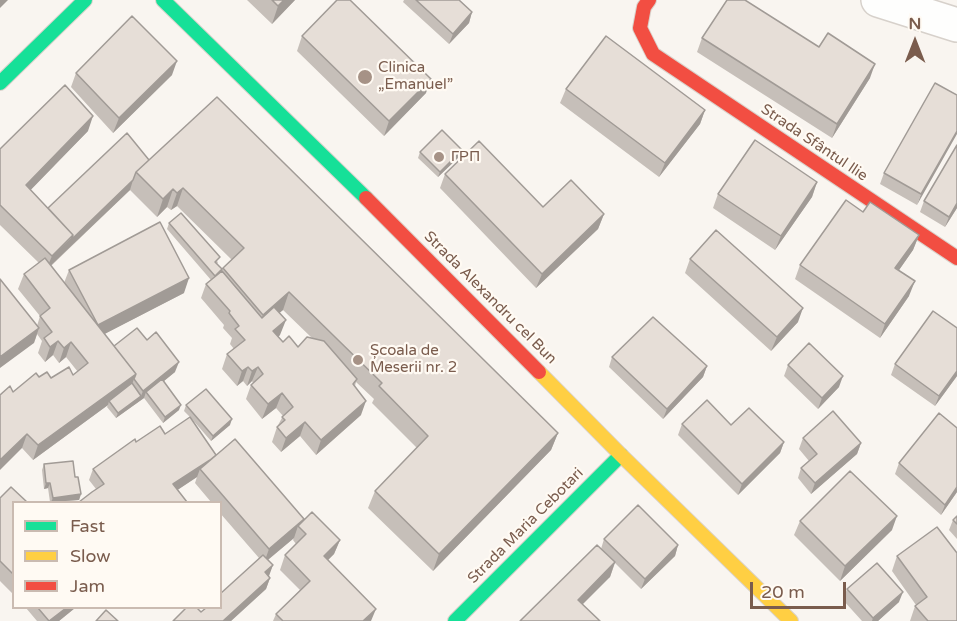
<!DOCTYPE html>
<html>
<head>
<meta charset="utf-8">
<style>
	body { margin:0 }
	#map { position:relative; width:957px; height:621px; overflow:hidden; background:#f9f5f0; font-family:"Varela Round",sans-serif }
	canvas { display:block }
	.legend { position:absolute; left:12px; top:501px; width:210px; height:108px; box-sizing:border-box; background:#fffaf3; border:2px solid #cabbb1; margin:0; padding:8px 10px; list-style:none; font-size:18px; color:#7a5c4d }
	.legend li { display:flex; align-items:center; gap:12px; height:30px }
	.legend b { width:30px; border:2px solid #cabbb1 }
	.north { position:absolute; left:885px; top:12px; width:60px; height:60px; -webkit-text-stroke:4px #fffaf3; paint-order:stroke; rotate:0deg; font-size:16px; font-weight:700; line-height:24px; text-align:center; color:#7a5c4d }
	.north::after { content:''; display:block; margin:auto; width:21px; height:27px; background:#7a5c4d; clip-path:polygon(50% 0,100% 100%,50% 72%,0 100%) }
	.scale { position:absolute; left:750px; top:582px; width:96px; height:27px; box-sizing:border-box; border:3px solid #7a5c4d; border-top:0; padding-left:8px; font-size:18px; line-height:21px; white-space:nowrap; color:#7a5c4d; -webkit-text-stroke:4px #fffaf3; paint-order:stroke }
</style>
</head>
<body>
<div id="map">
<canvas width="957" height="621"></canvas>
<ul class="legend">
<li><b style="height:8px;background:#16e098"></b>Fast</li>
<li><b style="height:8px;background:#ffcf43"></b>Slow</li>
<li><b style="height:8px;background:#f24e42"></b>Jam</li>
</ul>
<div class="north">N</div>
<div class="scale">20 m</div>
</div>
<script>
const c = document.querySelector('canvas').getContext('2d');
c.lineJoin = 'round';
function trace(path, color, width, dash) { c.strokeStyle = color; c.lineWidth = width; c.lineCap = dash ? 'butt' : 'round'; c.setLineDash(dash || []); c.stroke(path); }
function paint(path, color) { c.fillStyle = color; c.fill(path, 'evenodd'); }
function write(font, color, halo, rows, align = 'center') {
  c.font = font + ' "Varela Round",sans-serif'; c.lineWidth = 4.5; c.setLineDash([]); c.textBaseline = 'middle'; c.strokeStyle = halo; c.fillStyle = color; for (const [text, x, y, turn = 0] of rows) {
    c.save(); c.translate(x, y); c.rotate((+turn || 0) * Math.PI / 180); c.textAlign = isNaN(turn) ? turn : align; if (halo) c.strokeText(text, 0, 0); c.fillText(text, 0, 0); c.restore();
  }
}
const street = new Path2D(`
	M878,0L957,25`);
const fast = new Path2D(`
	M163,0L366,198
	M0,83L85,0
	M455,621L621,455`);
const slow = new Path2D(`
	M539,372L621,455L791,621`);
const jam = new Path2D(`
	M649,0L644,7L640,28L653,54L957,258
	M366,198L539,372`);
trace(street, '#d7d1cb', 36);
trace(fast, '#d9d2cb', 16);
trace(slow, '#d9d2cb', 16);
trace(jam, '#d9d2cb', 16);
trace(street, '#fefefd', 33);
trace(fast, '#16e098', 14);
trace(slow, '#ffcf43', 14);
trace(jam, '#f24e42', 14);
paint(new Path2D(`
	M247,0H295L272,24Z
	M404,0H459L472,12L469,23L449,44L403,2Z
	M302,36L426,93L384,136L297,51Z
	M702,38L870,78L832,138L697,52Z
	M76,73L172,75L113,133L71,87Z
	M566,89L705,110L700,124L659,177L560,103Z
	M957,95L917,205L880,184L884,173Z
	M88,131L30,190L48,208L149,160L558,433L551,450L433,571L368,508L375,491L417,448L372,403L374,399L356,382L355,386L361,415L316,455L300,436L281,452L272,442L277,427L283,416L276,408L262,419L246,399L251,385L253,383L252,381L247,386L243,381L237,386L222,369L227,354L234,349L230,344L232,338L223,328L224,325L201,298L206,284L211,280L167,229L169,223L218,262L217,264L222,269L223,268L232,260L177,206L171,210L167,207L157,217L130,190L51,266L64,283L69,270L184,293L104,334L114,346L147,340L175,372L164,381L179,410L163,423L144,398L116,418L107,407L108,405L33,460L22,448L13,392L39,377L51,378L73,375L78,372L66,357L59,363L53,355L45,362L38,353L42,341L37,334L34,343L37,326L40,316L18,289L24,274L39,263L0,225V149ZM283,310L312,338L298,347L283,342L278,337L280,335L279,313Z
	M957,145V208L945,227L920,212L924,201Z
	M462,150L460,156L438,177L418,158L420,152Z
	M445,174L543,207L604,214L598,229L536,288L440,188Z
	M817,182L812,197L775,250L713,208L718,194Z
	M863,212L919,235L913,250L899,270L909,296L880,338L795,279L800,265Z
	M690,259L798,322L771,351L685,273Z
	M957,328V376L935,406L891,375L895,364Z
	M612,357L707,366L703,377L663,419L609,367Z
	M788,365L839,387L818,409L784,376Z
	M186,405L230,425L211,441L191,418L216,455L303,521L340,540L334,554L328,560L371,621H273L276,614L300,590L280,570L285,555L296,544L293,540L294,538L268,560L273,565L268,576L270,578L266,589L231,621H173L201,612L259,558L220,513V502H211L195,483L197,477L177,490L96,489L89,480L93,469L136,442L165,434L190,417L184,411Z
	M682,424L731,425L784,442L780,453L738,495L678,435Z
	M803,438L861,443L857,454L811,494L798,478L801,468L809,461L799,449Z
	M899,463L957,492L941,515L895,474Z
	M44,464L75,477L81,494L79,500L50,502L48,488L44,489L42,470Z
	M0,498L14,502V595L0,581Z
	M957,516V539L949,530L953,520Z
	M800,521L892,530L840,581L794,535Z
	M604,539L678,545L675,556L641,589L615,563L610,577L520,621L601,549Z
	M897,556L957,621H910L915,606L916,605L892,571Z
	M847,589L899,602L878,621H862L843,600Z
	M26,608H75L59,621H37Z`), '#c6bfb9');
paint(new Path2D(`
	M0,0H8L0,8Z
	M284,0H295L272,24L278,6Z
	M472,12L469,23L449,44L453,34Z
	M177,61L172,75L113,133L119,118Z
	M875,64L870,78L832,138L837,124Z
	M431,79L426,93L384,136L389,121Z
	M705,110L700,124L659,177L665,163Z
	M93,116L88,131L21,200L26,185Z
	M957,131V134L917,205L921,194Z
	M462,150L460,156L438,177L440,172Z
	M133,180L130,190L46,270L52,256Z
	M817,182L812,197L775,250L781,236Z
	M183,188L177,206L171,210L177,193Z
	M173,189L167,207L157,217L163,199Z
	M957,203V208L945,227L949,217Z
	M604,214L598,229L536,288L542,274Z
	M919,235L913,250L890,283L895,268Z
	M189,278L184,293L93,340L98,325Z
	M915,281L909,296L880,338L885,324Z
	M289,292L283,310L256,333L263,315Z
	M803,308L798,322L771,351L777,337Z
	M286,320L280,335L268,346L273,331Z
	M39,328L34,343L0,368V357Z
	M58,341L53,355L45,362L50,347Z
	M71,342L66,357L59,363L64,348Z
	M179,362L175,372L148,394L146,392L144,398L116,418L118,413L141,396L143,391Z
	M707,366L703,377L663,419L667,409Z
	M248,367L243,381L237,386L242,371Z
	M258,367L252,381L247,386L252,371Z
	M957,371V376L935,406L939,396Z
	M136,374L130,389L109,401L108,405L33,460L38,445Z
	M843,376L839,387L818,409L822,398Z
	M282,393L276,408L262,419L268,404Z
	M366,401L361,415L316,455L321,440Z
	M181,405L179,410L163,423L165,417Z
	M232,419L230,425L211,441L213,436Z
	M305,422L300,436L281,452L286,438Z
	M558,433L551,450L433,571L439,554Z
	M27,434L22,448L0,470V460Z
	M784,442L780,453L738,495L742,484Z
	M861,443L857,454L811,494L815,483Z
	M217,456L200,469L197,477L170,495L173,484Z
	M46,483H50L48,488L44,489Z
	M957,487V492L941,515L945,505Z
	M81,494L79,500L51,502L53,498Z
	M897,516L892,530L840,581L845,566Z
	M304,519L300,528L298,526L294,538L264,563L269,549Z
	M340,540L334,554L318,570L324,556Z
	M678,545L675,556L641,589L645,579Z
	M615,562L610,577L573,614L578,600Z
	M273,565L269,576L261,583L265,572Z
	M270,578L266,589L231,621H223Z
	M903,592L899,602L878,621H872L873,618Z
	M66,608H75L59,621H49Z
	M376,609L371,621H363Z`), '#a19b96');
const building = new Path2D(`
	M272,0H284L278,6Z
	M337,0H350L431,79L389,121L302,36Z
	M416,0H459L472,12L453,34Z
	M727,0H745L819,47L828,33L875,64L837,124L702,38Z
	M132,16L177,61L119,118L76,73Z
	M606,36L705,110L665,163L566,89Z
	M935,83L957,95V131L921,194L884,173Z
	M65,85L93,116L26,185L73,235L52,256L0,205V149Z
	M217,97L558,433L439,554L375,491L428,436L379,386L382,383L289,292L263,315L223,268L244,248L183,188L177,193L173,189L163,199L136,172Z
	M442,130L462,150L440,172L420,152Z
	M127,133L149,160L136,172L133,180L72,239L73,235L48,208Z
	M755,140L817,182L781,236L718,194Z
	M479,141L543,207L571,180L604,214L542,274L445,174Z
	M957,145V203L949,217L924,201Z
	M846,200L863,212L870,202L919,235L895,268L915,281L885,324L800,265Z
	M181,213L220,257L215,262L222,269L215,276L169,223Z
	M160,222L189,278L98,325L69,270Z
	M716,230L803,308L777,337L690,259Z
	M45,258L136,374L38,445L27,434L0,460V395L10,386L13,392L36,373L39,377L47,372L51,378L69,367L73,375L88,363L71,342L64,348L58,341L50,347L44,338L52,332L40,316L50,308L24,274Z
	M222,271L262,318L274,307L286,320L273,331L283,342L289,336L298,347L307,337L324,341L357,379L353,384L366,401L321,440L305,422L286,438L277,427L285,420L282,417L293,407L282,393L268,404L251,385L263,374L258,367L252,371L248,367L242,371L227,354L245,340L235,329L239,326L229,313L230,311L206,284Z
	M0,279L39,328L0,357Z
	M933,311L957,328V371L939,396L895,364Z
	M653,317L707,366L667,409L612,357Z
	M137,328L147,340L156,332L179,362L143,391L134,379L136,374L114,346Z
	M809,343L843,376L822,398L788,365Z
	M162,379L181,405L165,417L146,392Z
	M132,383L141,396L118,413L109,401Z
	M206,389L232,419L213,436L186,405Z
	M707,400L731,425L749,408L784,442L742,484L682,424Z
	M833,411L861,443L815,483L801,468L817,454L803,438Z
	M939,413L957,428V487L945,505L899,463Z
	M190,417L216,455L210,460L173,484L187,502H79L92,492L104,484L93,469L135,439L136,442L160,426L165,434Z
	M235,439L304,519L269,549L200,469Z
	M73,461L75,477H78L81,494L53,498L50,483H46L44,464Z
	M850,471L897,516L845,566L800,521Z
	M11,487L27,502H14V575L0,561V498Z
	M638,505L678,545L645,579L604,539Z
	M312,512L340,540L324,556L376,609L363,621H283L276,614L310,581L285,555L306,534L298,526Z
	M957,516V524L953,520Z
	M937,527L957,553V621H928L915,606L927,597L897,556Z
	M597,545L615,562L578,600L600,621H520Z
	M263,555L273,565L265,572L270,578L223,621H173L186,608H197L201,612L206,608H220V594Z
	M877,563L903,592L873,618L847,589Z
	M38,608H66L49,621Z
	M106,610L118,621H96Z`);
paint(building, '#e6ded7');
trace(building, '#a19b96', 1.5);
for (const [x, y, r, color] of [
	[365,77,8,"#a69286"],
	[439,157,6,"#a69286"],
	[358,360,6,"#a69286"]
]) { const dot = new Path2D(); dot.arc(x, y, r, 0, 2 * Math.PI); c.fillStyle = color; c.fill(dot); trace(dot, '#fffaf3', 2); }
write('15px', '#7a5c4d', '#fffaf3', [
	["Clinica",378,68],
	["„Emanuel”",378,85],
	["ГРП",451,157],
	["Școala de",370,351],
	["Meserii nr. 2",370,368]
], 'left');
write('15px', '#7a5c4d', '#fffaf3', [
	["Strada Sfântul Ilie",814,143,34],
	["Strada Alexandru cel Bun",490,298,45],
	["Strada Maria Cebotari",526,526,-45]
]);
</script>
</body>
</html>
